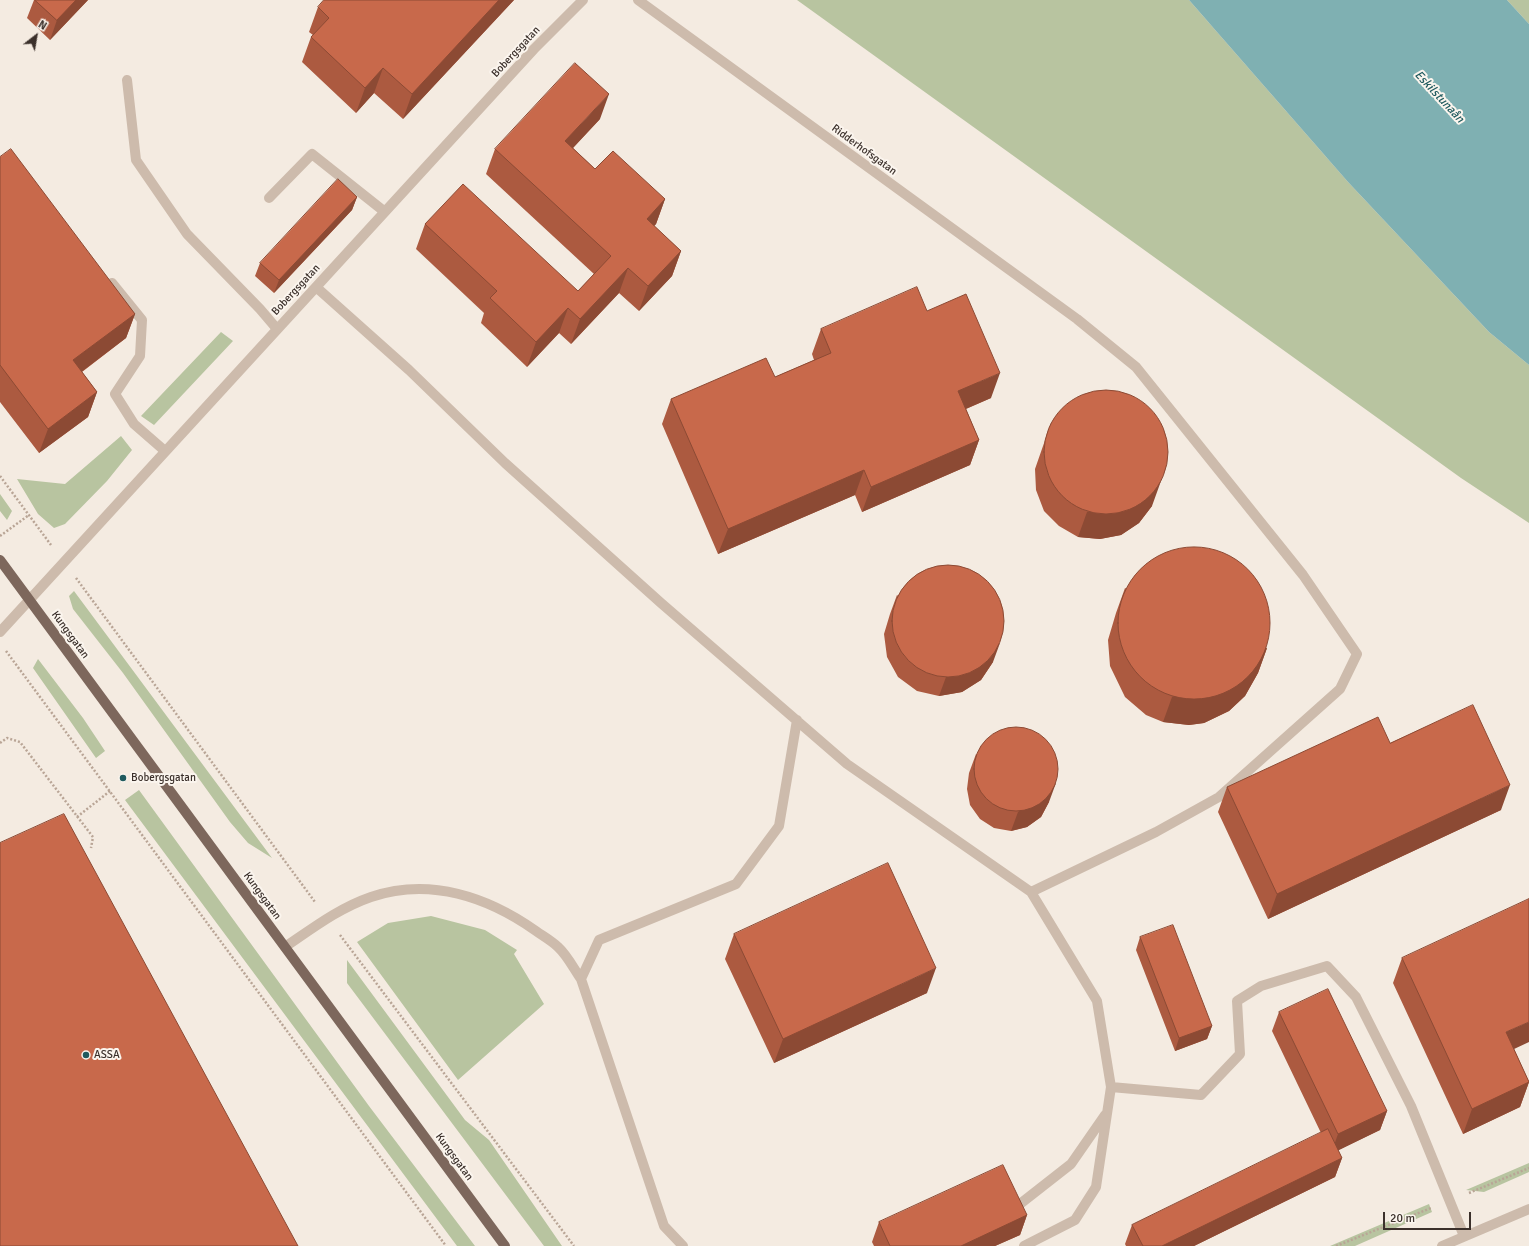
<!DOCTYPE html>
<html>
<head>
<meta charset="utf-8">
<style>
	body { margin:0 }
	#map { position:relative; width:1529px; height:1246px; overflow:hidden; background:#f4ebe1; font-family:Signika,sans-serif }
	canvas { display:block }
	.north { position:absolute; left:16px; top:16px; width:40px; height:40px; -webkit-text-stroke:3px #fbf5ee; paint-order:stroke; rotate:31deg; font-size:11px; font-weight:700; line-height:16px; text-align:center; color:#3b302b }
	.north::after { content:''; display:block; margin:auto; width:14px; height:18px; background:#3b302b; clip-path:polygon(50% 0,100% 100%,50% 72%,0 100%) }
	.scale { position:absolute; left:1383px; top:1212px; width:88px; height:18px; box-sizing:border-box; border:2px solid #3b302b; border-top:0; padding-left:5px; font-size:12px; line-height:14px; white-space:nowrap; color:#3b302b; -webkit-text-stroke:3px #fbf5ee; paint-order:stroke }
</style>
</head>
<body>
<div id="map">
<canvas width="1529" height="1246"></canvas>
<div class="north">N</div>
<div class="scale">20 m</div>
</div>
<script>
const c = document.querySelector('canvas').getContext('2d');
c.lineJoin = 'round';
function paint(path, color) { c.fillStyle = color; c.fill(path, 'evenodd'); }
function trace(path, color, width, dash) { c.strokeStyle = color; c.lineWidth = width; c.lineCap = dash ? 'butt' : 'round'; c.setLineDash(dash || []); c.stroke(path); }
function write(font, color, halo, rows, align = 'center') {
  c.font = font + ' Signika,sans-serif'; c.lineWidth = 4; c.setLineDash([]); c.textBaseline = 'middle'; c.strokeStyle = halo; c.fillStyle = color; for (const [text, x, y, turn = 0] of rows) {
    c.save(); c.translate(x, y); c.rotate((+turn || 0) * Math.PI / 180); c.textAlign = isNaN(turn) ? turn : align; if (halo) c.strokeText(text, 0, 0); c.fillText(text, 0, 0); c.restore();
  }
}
paint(new Path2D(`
	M797,0H1189L1348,182L1489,332L1529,365V523L1461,478Z
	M1507,0H1529V24Z
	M221,332L233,341L154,425L141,416Z
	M121,436L132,450L107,481L65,524L54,528L38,514L17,479L65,484Z
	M0,494L12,511L7,520L0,511Z
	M74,591L272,858L248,843L230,822L123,673L73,609L69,596Z
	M38,659L83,718L105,751L96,758L33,668Z
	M139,790L369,1106L475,1246H457L125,800Z
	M431,916L485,930L517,950L514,954L544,1004L458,1080L357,942L388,923Z
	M347,960L465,1120L489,1140L562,1246H544L347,983Z
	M1529,1163V1172L1484,1192L1466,1190Z
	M1429,1204L1432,1212L1355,1246H1330Z`), '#b8c4a0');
paint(new Path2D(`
	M1189,0H1507L1529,24V365L1489,332L1348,182Z`), '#7fb0b2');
trace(new Path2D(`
	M0,476L51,545
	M0,536L29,515
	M76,578L315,902
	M6,651L446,1246
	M0,743L7,738L20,742L93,837L91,848
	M77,817L110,791
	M340,935L574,1246
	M1469,1193L1529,1168
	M1336,1246L1431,1208`), '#b9a596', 2.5, [2, 2]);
trace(new Path2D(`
	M638,0L1077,319L1136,367L1303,575L1357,654L1340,689L1219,797L1156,832L1031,892
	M127,80L136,160L187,234L260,309L277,329
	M269,198L312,154L385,212
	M112,283L142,320L140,356L115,394L134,424L165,451
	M316,287L409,370L505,463L661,603L847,764L1031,892L1097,1001L1111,1087L1096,1187L1075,1220L1024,1246
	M0,632L534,49L583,0
	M285,947C313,928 339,908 371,897C430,877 488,897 536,931C543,936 552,941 558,947C567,955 574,969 581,979L664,1226L683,1246
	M581,979L599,940L736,884L779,826L797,720
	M1111,1087L1201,1095L1240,1054L1237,1001L1261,986L1327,966L1356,997L1411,1106L1464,1236
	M1011,1211L1071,1164L1105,1115
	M1442,1246L1529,1209`), '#cdbbac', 10);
trace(new Path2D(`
	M0,560L505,1246`), '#7d675c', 10);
paint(new Path2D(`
	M34,0H88L50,40L27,18Z
	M514,0L403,119L374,93L356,113L302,62L311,37L313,35L309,32L318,7Z
	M600,119L573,148L595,169L665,199L656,224L654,226L681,251L672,276L639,311L619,293L571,344L559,333L527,367L481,323L484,313L416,249L425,224L578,291L594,274L486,174L495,149Z
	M0,157L135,314L126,338L82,372L97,392L88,417L39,453L0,402Z
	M357,197L352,210L274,293L255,276L260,263Z
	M927,311L991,398L966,409L979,440L970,465L862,512L855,495L718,554L662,424L671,399L775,377L814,360L812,354L821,329Z
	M1051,423L1152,506L1139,523L1121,535L1100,539L1078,537L1059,526L1044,511L1036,490L1035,469Z
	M1125,588L1267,648L1258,673L1245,696L1229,711L1204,723L1189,725L1163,722L1146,715L1125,697L1110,666L1108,640L1116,613Z
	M897,595L993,662L981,680L962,692L939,696L917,691L898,677L887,657L884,634L890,614Z
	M1390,743L1501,810L1268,919L1218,812L1227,787Z
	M976,754L1049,802L1041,817L1027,827L1011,831L994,828L980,819L970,805L967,789L969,773Z
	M734,934L927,993L774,1063L725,959Z
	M1140,937L1212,1026L1207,1039L1175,1051L1136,950Z
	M1402,958L1514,1049L1529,1082L1520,1107L1463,1134L1393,983Z
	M1279,1012L1387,1111L1380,1130L1338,1150L1342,1158L1335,1177L1194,1246H1126L1125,1244L1132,1225L1321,1133L1272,1031Z
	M1027,1215L1020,1235L995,1246H874L872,1242L879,1222Z`), '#ac5a40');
paint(new Path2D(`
	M76,0H88L50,40L57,20Z
	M499,0H514L403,119L412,94Z
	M383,68L374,93L356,113L365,88Z
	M609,94L600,119L556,166L565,141Z
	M357,197L352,210L274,293L279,280Z
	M665,199L656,224L638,243L647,219Z
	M681,251L672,276L639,311L648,286Z
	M628,268L619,293L571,344L580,319Z
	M568,308L559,333L527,367L536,342Z
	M135,314L126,338L64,385L73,360Z
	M1000,373L991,398L949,416L958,391Z
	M97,392L88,417L39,453L48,429Z
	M979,440L970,465L862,512L871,487Z
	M864,470L855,495L718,554L728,529Z
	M1161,481L1152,506L1139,523L1121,535L1100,539L1078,537L1087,512Z
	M1000,643L993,662L981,680L962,692L939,696L946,677Z
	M1267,648L1258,673L1245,696L1229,711L1204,723L1189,725L1163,722L1172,697Z
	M1056,783L1049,802L1041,817L1027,827L1011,831L1018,812Z
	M1510,785L1501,810L1268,919L1277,894Z
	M936,968L927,993L774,1063L783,1039Z
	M1529,1022V1042L1497,1057L1506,1032Z
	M1212,1026L1207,1039L1175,1051L1179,1038Z
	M1529,1082L1520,1107L1463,1134L1472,1109Z
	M1387,1111L1380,1130L1331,1154L1338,1134Z
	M1342,1158L1335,1177L1194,1246H1162Z
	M1027,1215L1020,1235L995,1246H961Z`), '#8c4a34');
const building = new Path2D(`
	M35,0H76L57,20Z
	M324,0H499L412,94L383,68L365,88L311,37L329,18L318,7Z
	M575,63L609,94L565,141L595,169L613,151L665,199L647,219L681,251L648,286L628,268L580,319L568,308L536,342L490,298L497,291L425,224L463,184L578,291L611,256L495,149Z
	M11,149L135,314L73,360L97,392L48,429L0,365V157Z
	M338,179L357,197L279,280L260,263Z
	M917,287L927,311L966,294L1000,373L958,391L979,440L871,487L864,470L728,529L671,399L766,358L775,377L831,353L821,329Z
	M1044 452a62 62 0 1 1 124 0a62 62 0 1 1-124 0Z
	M1118 623a76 76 0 1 1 152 0a76 76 0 1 1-152 0Z
	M892 621a56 56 0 1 1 112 0a56 56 0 1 1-112 0Z
	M1473,705L1510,785L1277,894L1227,787L1378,717L1390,743Z
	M974 769a42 42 0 1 1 84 0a42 42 0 1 1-84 0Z
	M64,814L298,1246H0V843Z
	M888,863L936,968L783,1039L734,934Z
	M1529,899V1022L1506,1032L1529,1082L1472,1109L1402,958Z
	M1173,925L1212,1026L1179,1038L1140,937Z
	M1328,989L1387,1111L1338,1134L1279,1012Z
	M1328,1129L1342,1158L1162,1246H1143L1132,1225Z
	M1003,1165L1027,1215L961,1246H890L879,1222Z`);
paint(building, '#c8694b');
trace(building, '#8c4a34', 1);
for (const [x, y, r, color] of [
	[123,778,4,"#1f5a5e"],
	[86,1055,4,"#1f5a5e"]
]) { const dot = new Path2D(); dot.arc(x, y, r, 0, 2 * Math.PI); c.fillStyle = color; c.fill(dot); trace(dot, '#fbf5ee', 1.5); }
write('11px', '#3b302b', '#fbf5ee', [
	["Bobergsgatan",516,52,-47],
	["Ridderhofsgatan",864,150,36],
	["Bobergsgatan",296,290,-47],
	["Kungsgatan",70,635,54],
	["Kungsgatan",262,896,54],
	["Kungsgatan",454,1157,54]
]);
write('11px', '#3b302b', '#fbf5ee', [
	["Bobergsgatan",131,778],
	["ASSA",94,1055]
], 'left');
write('italic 12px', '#1f5a5e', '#fbf5ee', [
	["Eskilstunaån",1439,97,47]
]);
</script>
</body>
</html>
